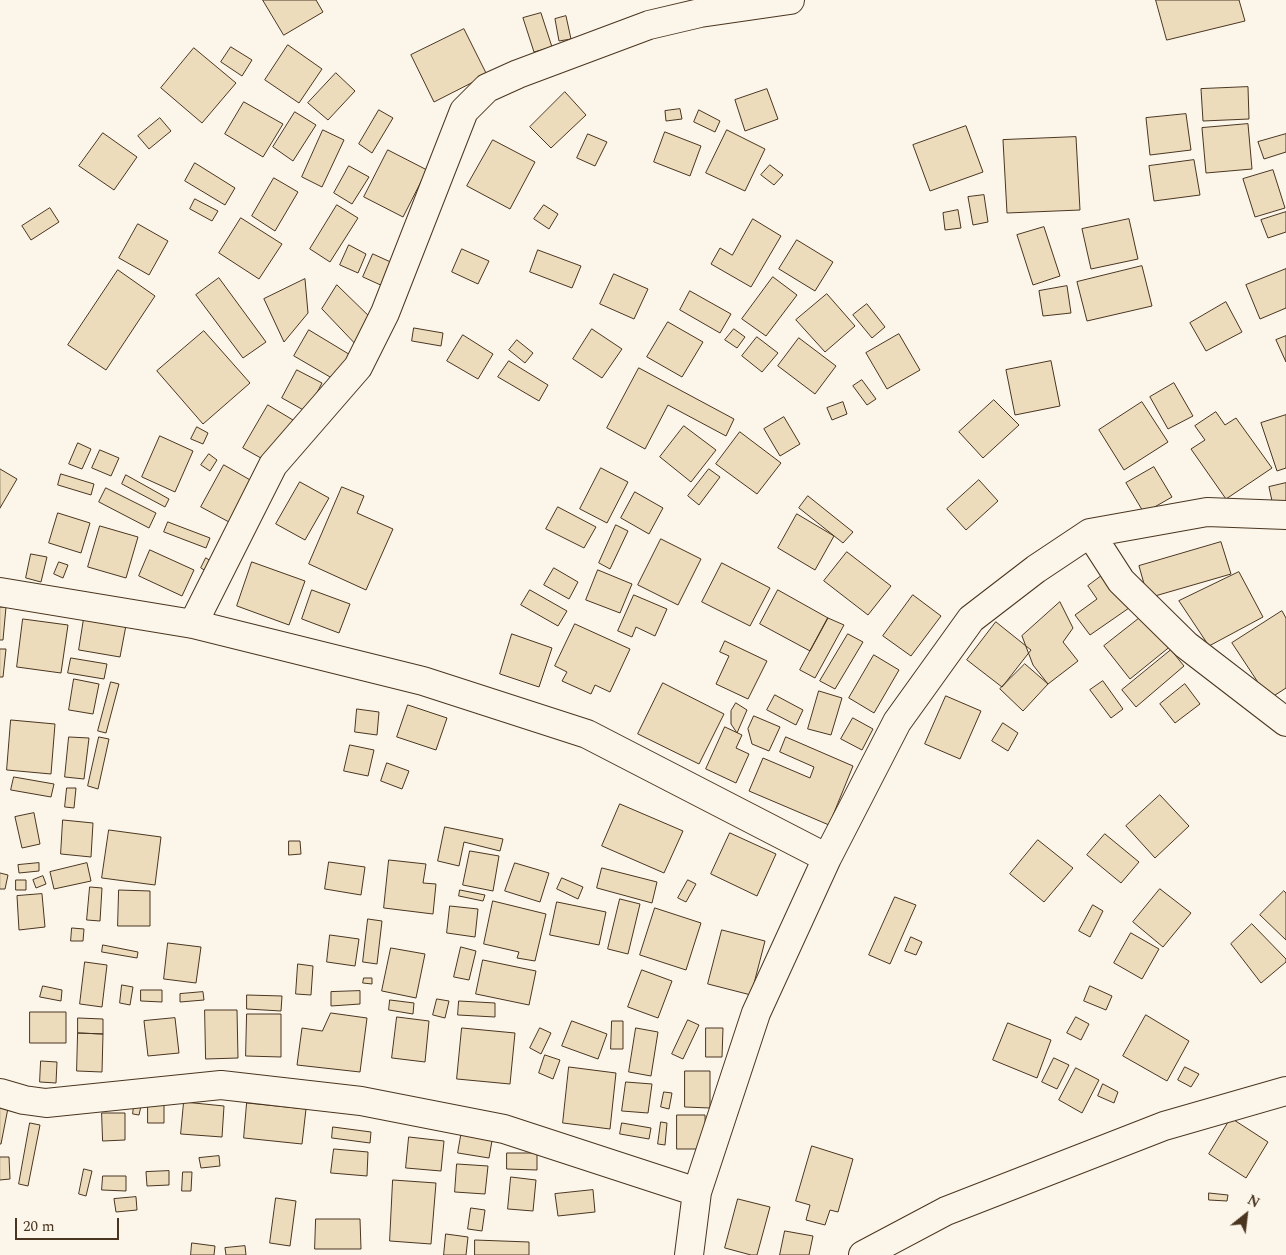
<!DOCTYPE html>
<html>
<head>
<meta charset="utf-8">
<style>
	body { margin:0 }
	#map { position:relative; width:1286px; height:1255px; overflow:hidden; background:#fbf6e9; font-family:Spectral,serif }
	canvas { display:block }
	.north { position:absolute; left:1221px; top:1190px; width:50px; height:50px; -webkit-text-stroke:4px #fbf6e9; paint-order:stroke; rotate:29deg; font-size:14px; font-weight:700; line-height:20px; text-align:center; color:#4a3520 }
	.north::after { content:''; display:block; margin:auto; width:18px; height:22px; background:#4a3520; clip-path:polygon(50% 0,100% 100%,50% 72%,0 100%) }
	.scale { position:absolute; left:15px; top:1218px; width:104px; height:22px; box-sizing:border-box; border:2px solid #4a3520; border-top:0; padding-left:6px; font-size:15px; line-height:18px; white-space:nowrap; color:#4a3520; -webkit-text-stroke:4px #fbf6e9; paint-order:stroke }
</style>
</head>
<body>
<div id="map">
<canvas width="1286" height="1255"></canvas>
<div class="north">N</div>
<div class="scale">20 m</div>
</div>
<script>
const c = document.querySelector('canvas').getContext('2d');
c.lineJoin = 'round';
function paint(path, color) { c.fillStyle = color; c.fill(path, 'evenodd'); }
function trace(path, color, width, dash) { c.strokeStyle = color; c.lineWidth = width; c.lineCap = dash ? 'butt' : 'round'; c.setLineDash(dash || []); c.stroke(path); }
const building = new Path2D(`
	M263,0H316L323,12L284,35Z
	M1156,0H1239L1245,21L1167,40Z
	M541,13L552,47L534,52L523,18Z
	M566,16L571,39L559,41L555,19Z
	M464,29L487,75L434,102L411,55Z
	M288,45L322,69L299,103L265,80Z
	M231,47L252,60L242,76L221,62Z
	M194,48L236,83L202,123L161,88Z
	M336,73L355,91L328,120L308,103Z
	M1248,87L1249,119L1203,121L1201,89Z
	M767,89L778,119L745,131L735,100Z
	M565,92L586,115L551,148L530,127Z
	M244,102L283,124L263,157L225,134Z
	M680,109L682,119L666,121L665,111Z
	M379,110L393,118L372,153L359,144Z
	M699,110L720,121L715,132L694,122Z
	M295,112L316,125L293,161L273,147Z
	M1186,114L1191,150L1150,155L1146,118Z
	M160,118L171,131L149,149L138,136Z
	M1248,124L1252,169L1206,173L1202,128Z
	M966,126L983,172L930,191L913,145Z
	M323,130L344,140L322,187L302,177Z
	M727,130L765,149L745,191L706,173Z
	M665,132L701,146L690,176L654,162Z
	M103,133L137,157L114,190L79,166Z
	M588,134L607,142L595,166L577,158Z
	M1286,134V152L1264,159L1258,142Z
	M1076,137L1080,210L1007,213L1003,140Z
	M493,140L535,162L510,209L467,186Z
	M388,150L427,170L403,217L364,197Z
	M1194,160L1200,195L1154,201L1149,166Z
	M195,163L235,188L225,205L185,181Z
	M770,165L783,175L774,185L761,175Z
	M349,166L369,177L352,204L334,193Z
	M1273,170L1285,208L1255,217L1243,179Z
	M274,178L298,192L275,231L252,216Z
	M984,195L988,222L973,225L968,197Z
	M195,199L218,211L212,221L190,209Z
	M337,205L358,218L330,262L310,249Z
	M544,205L558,214L549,229L534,219Z
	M50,208L59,222L31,240L22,226Z
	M958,210L961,228L945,230L943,213Z
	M1286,212V232L1268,238L1261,220Z
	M241,218L282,244L259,279L219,253Z
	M753,219L781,236L751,287L711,264L720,248L732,255Z
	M1129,219L1138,259L1091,269L1082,229Z
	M138,224L168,241L149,275L119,258Z
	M1044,227L1060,276L1033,285L1017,235Z
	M797,240L833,262L815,291L779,269Z
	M349,245L366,254L358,273L340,265Z
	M462,249L489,261L478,284L452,272Z
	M538,250L581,266L572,288L530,272Z
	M373,254L395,264L385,287L363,277Z
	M1142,266L1152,306L1087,321L1077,282Z
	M1286,269V308L1260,319L1246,285Z
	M118,270L155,296L106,370L68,345Z
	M614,274L648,289L634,319L600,304Z
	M773,277L797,295L766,336L742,319Z
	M219,278L266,342L243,358L196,295Z
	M305,279L308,313L284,342L264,299Z
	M337,285L375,322L362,351L322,309Z
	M1067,286L1071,313L1043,316L1039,291Z
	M690,291L731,314L720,333L680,310Z
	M827,294L855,326L825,352L796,320Z
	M1226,302L1242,332L1206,351L1190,323Z
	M867,304L885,327L872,338L853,315Z
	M668,322L703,342L682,377L647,357Z
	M414,328L443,333L441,346L412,341Z
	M592,329L622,349L602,378L573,359Z
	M734,329L745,337L737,348L725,340Z
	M309,330L352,356L337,381L294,356Z
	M204,331L250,383L203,424L157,371Z
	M899,334L920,370L887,389L866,353Z
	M463,335L493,354L478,379L447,361Z
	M1286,336V362L1276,340Z
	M757,337L778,353L762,372L742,356Z
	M799,338L836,366L815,394L778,366Z
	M517,340L533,353L525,363L509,350Z
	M509,361L548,385L539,401L498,377Z
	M1051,361L1060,406L1015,415L1006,370Z
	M639,368L734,419L726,436L668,405L645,449L607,428Z
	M297,370L322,383L307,412L282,398Z
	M862,380L876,399L867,405L853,386Z
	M1174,383L1193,416L1168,429L1150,397Z
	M994,400L1019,425L983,458L959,432Z
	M843,402L847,414L832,420L827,408Z
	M1142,402L1168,442L1124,470L1099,430Z
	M268,405L293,420L268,462L243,448Z
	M1216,412L1225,425L1236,418L1272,468L1226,499L1191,449L1205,440L1195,426Z
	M1286,415V468L1277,471L1261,423Z
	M784,417L800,444L780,456L764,429Z
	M684,426L716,450L691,482L660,457Z
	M197,427L208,433L203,444L191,439Z
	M740,432L781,463L757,494L716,464Z
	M160,436L193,451L175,492L142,477Z
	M78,443L91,449L82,469L69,464Z
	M100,450L119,458L111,476L92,468Z
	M209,454L217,460L210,471L201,465Z
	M224,465L252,481L229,522L201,507Z
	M1154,467L1172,497L1144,513L1126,483Z
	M601,468L628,482L607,523L580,509Z
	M0,469L17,479L0,508Z
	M709,469L720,477L699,505L688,496Z
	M61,474L94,484L91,495L58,485Z
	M126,475L169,499L165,507L122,484Z
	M979,480L998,501L966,530L947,509Z
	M300,482L329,498L305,540L276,524Z
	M1286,483V512L1275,515L1269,487Z
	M342,487L364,496L357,513L393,529L366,590L309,564Z
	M106,488L156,513L149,528L99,502Z
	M635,492L663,508L649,534L621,518Z
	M808,496L853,532L843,543L799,508Z
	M558,507L596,527L584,548L546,529Z
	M58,513L90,523L81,553L49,543Z
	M797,514L834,536L815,570L778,548Z
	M168,522L210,538L206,548L164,532Z
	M616,525L628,531L610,569L599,563Z
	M100,526L138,537L126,578L88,567Z
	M661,539L701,559L678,605L638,585Z
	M1221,542L1231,574L1148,598L1139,566Z
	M150,550L194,570L182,596L139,576Z
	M847,552L891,586L868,615L824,581Z
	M31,554L47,557L41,582L26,578Z
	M206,558L214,563L209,573L201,568Z
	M59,562L68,565L63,578L54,574Z
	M252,562L305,581L289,625L237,606Z
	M722,563L770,588L750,626L702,602Z
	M554,568L578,582L569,599L544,585Z
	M598,570L632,584L620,613L586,600Z
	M1239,572L1263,617L1209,646L1179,601Z
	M1104,574L1129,608L1090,635L1075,615L1097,599L1088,586Z
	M312,590L350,604L339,633L302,619Z
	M530,590L567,611L558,626L521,605Z
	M778,590L828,618L810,651L760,624Z
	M634,595L667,609L655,636L636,627L632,637L618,631Z
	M913,595L941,616L911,656L883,636Z
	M1060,602L1073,628L1063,642L1078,661L1048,684L1033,665L1022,636Z
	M0,607H6L3,640H0Z
	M1282,611L1286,618V688L1269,699L1232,643Z
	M85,612L127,620L120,657L79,650Z
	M1146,613L1172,645L1130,679L1104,646Z
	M828,618L844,625L815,678L800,670Z
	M23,619L68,625L61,673L17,667Z
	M996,622L1031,650L1002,687L967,660Z
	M575,624L630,649L610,692L595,685L591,694L562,681L567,672L555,666Z
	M512,634L552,648L539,687L500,674Z
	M848,634L863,642L835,689L820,681Z
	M725,641L767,661L748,699L716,684L729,656L720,652Z
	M0,649H6L3,677H0Z
	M1171,650L1184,666L1136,707L1122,690Z
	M874,655L899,670L874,713L849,698Z
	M71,658L107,664L104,679L68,673Z
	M1025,664L1048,684L1023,711L1000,689Z
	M74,679L99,684L93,714L69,710Z
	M1103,681L1123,709L1111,718L1090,690Z
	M111,682L119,684L106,733L98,731Z
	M663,683L724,714L699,764L638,734Z
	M1185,684L1200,704L1175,723L1160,704Z
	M819,691L842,698L831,735L808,729Z
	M775,695L803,710L796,725L767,710Z
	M946,696L981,711L960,759L925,744Z
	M736,703L747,710L737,733L731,724V711Z
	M408,705L447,718L436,750L397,737Z
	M357,709L379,712L377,735L355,732Z
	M754,716L780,727L769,751L752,744L748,729Z
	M853,718L873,729L862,750L841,739Z
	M11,720L55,724L51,774L7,770Z
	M1003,723L1018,733L1008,751L992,741Z
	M725,727L742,735L736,748L749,754L736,783L706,769Z
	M69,737L89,738L84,779L65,777Z
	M99,737L109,739L98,789L88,786Z
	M786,737L853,766L829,825L749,791L763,758L810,778L814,767L780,752Z
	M350,745L374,750L368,776L344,771Z
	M387,763L409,771L402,789L381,781Z
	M14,777L54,784L51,797L11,790Z
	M67,788H76L74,808L65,807Z
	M1160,795L1189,826L1155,858L1126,826Z
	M620,804L683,831L664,873L602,846Z
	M34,813L40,844L22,848L15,817Z
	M63,820L93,823L91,857L61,854Z
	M445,827L503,839L500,851L464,842L459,866L438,861Z
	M109,830L161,837L155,885L102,878Z
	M730,833L776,854L757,896L711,874Z
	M1105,834L1139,862L1121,883L1087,855Z
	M1038,840L1073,868L1044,902L1010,874Z
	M289,841H300L301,854L289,855Z
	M470,851L499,856L493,891L463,885Z
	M389,860L426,864L423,883L436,884L433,914L384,908Z
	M329,862L365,867L361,895L325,889Z
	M39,863V871L19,873L18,865Z
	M87,863L91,881L54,889L50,872Z
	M515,863L549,873L540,902L505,891Z
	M602,868L657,882L652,903L597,888Z
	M0,873L8,875L5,889H0Z
	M43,876L46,884L36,888L33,880Z
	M562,878L583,887L578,899L557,889Z
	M16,880H26V890H16Z
	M688,880L696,884L686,902L678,898Z
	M90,887L102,888L100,921L87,920Z
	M1160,889L1191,913L1163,947L1133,922Z
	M119,890L150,891V926H118Z
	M460,890L485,895L483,901L459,896Z
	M1284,891L1286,893V940L1260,915Z
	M42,894L45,927L19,930L17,896Z
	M895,897L916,905L890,964L869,955Z
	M620,899L640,904L628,954L608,949Z
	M493,901L546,914L535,961L517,958L519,952L484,944Z
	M557,902L606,912L599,945L550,935Z
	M1093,905L1103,911L1090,937L1079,931Z
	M450,906L478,909L475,937L447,933Z
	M655,908L701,923L686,970L640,955Z
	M368,919L382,921L377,964L363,962Z
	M1252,924L1286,959V962L1261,983L1231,944Z
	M72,928L84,929L83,941H71Z
	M722,930L765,941L751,995L708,984Z
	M1131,933L1159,949L1142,979L1114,963Z
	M330,935L359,939L355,966L327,962Z
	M911,937L922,942L916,955L905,951Z
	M168,943L201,947L196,983L164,979Z
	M103,945L138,952L137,958L102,952Z
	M461,947L476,951L469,980L454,977Z
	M391,948L425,954L416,998L382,991Z
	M483,960L536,971L529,1005L476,994Z
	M85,962L107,965L102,1007L80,1004Z
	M298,964L313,966L311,995L296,994Z
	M642,970L672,981L658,1018L628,1007Z
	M364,978H372V984L363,983Z
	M122,985L133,987L130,1005L120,1003Z
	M43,986L62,990L61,1001L40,997Z
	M1090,986L1112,996L1106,1010L1084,1001Z
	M141,990H162V1002L141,1001Z
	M360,991V1004L331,1006V992Z
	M203,992L204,1000L180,1002V994Z
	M247,995L282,996L281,1011L247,1009Z
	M437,999L449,1001L445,1018L433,1015Z
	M390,1000L414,1003L413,1014L389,1010Z
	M459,1001L495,1003V1017L458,1015Z
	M205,1010H237L238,1058L206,1059Z
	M30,1012H66V1043H30Z
	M331,1013L367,1018L360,1072L297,1065L302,1028L322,1031Z
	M247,1014H281V1057L246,1056Z
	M1146,1015L1189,1041L1167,1081L1123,1056Z
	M397,1017L429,1021L425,1062L392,1058Z
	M1076,1017L1089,1024L1081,1040L1067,1033Z
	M78,1018L103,1019V1034L78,1033Z
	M175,1018L179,1053L148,1056L144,1021Z
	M688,1020L699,1025L683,1059L672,1054Z
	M572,1021L607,1034L598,1059L562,1046Z
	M612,1021H623V1049H611Z
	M1008,1023L1051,1040L1037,1078L993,1060Z
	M462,1028L515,1033L510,1084L457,1079Z
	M540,1028L551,1033L541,1054L530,1048Z
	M636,1028L658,1032L651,1076L629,1072Z
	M706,1028H723L722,1057H706Z
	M78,1033L103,1034L102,1072L77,1071Z
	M545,1055L560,1060L553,1079L539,1073Z
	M1054,1058L1069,1065L1057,1089L1042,1082Z
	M41,1061L57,1062L56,1083L40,1082Z
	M569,1067L616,1073L610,1129L563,1123Z
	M1185,1067L1199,1074L1191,1087L1178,1080Z
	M1076,1068L1099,1080L1082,1113L1059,1100Z
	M685,1071H710V1108L685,1107Z
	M626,1082L652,1084L648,1113L622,1111Z
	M1103,1084L1118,1092L1114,1103L1098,1096Z
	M664,1092L672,1093L669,1109L661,1107Z
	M148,1101H164V1123H148Z
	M184,1102L224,1106L222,1137L181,1134Z
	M247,1103L306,1109L302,1144L244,1138Z
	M134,1105L141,1106L139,1115L133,1114Z
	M0,1106L8,1108L1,1144H0Z
	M102,1113H125V1140L103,1141Z
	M677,1115H705L706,1149H677Z
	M1231,1118L1268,1142L1246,1178L1209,1154Z
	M661,1122L667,1123L665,1145L658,1144Z
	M30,1123L40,1125L28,1186L19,1184Z
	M622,1123L651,1128L649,1139L620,1134Z
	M333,1127L371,1132L370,1143L332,1138Z
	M462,1130L493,1135L489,1158L458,1153Z
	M409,1137L444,1141L441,1171L406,1168Z
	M812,1146L853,1159L838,1212L830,1210L825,1225L806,1220L810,1205L796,1201Z
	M334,1149L368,1152L367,1176L331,1173Z
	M507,1153H537V1170L507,1169Z
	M219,1156L220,1166L201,1168L199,1158Z
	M0,1157H9L10,1179L0,1180Z
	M457,1164L488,1166L485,1194L455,1192Z
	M84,1169L92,1171L86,1196L79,1194Z
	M169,1171V1185L147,1186L146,1172Z
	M183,1172H192L191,1191H182Z
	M103,1176H126V1191L102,1190Z
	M511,1177L536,1180L533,1211L508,1209Z
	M393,1180L436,1183L431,1244L390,1241Z
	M593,1190L595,1212L558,1216L555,1194Z
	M1209,1193L1228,1195L1227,1201L1209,1200Z
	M136,1197L137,1210L116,1212L114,1199Z
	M276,1198L296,1201L290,1246L270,1243Z
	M738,1199L770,1207L757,1255H751L725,1248Z
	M471,1208L485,1210L482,1231L468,1229Z
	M316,1219H360L361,1249H315Z
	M785,1231L813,1236L809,1255H780Z
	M446,1234L468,1237L466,1255H444Z
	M475,1240L529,1242V1255H475Z
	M192,1243L215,1246L214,1255H191Z
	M245,1246L246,1255H226L225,1248Z`);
paint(building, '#ecdcbc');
trace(building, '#4a3520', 1);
const minor = new Path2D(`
	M1090,533L1121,581L1186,645L1286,722
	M0,592L193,624L423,681L587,734L827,858
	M193,624L273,465L358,367L385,313L464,111L487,88L518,74L649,25L700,13L790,0
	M0,1093L24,1100L46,1103L221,1085L361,1101L504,1129L697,1192
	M689,1255L697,1192L756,1013L827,858L897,722L971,619L1036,569L1090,533L1207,512L1286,515
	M863,1255L946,1211L1164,1126L1286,1091`);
trace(minor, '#4a3520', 30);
trace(minor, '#fbf6e9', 28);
</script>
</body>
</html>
